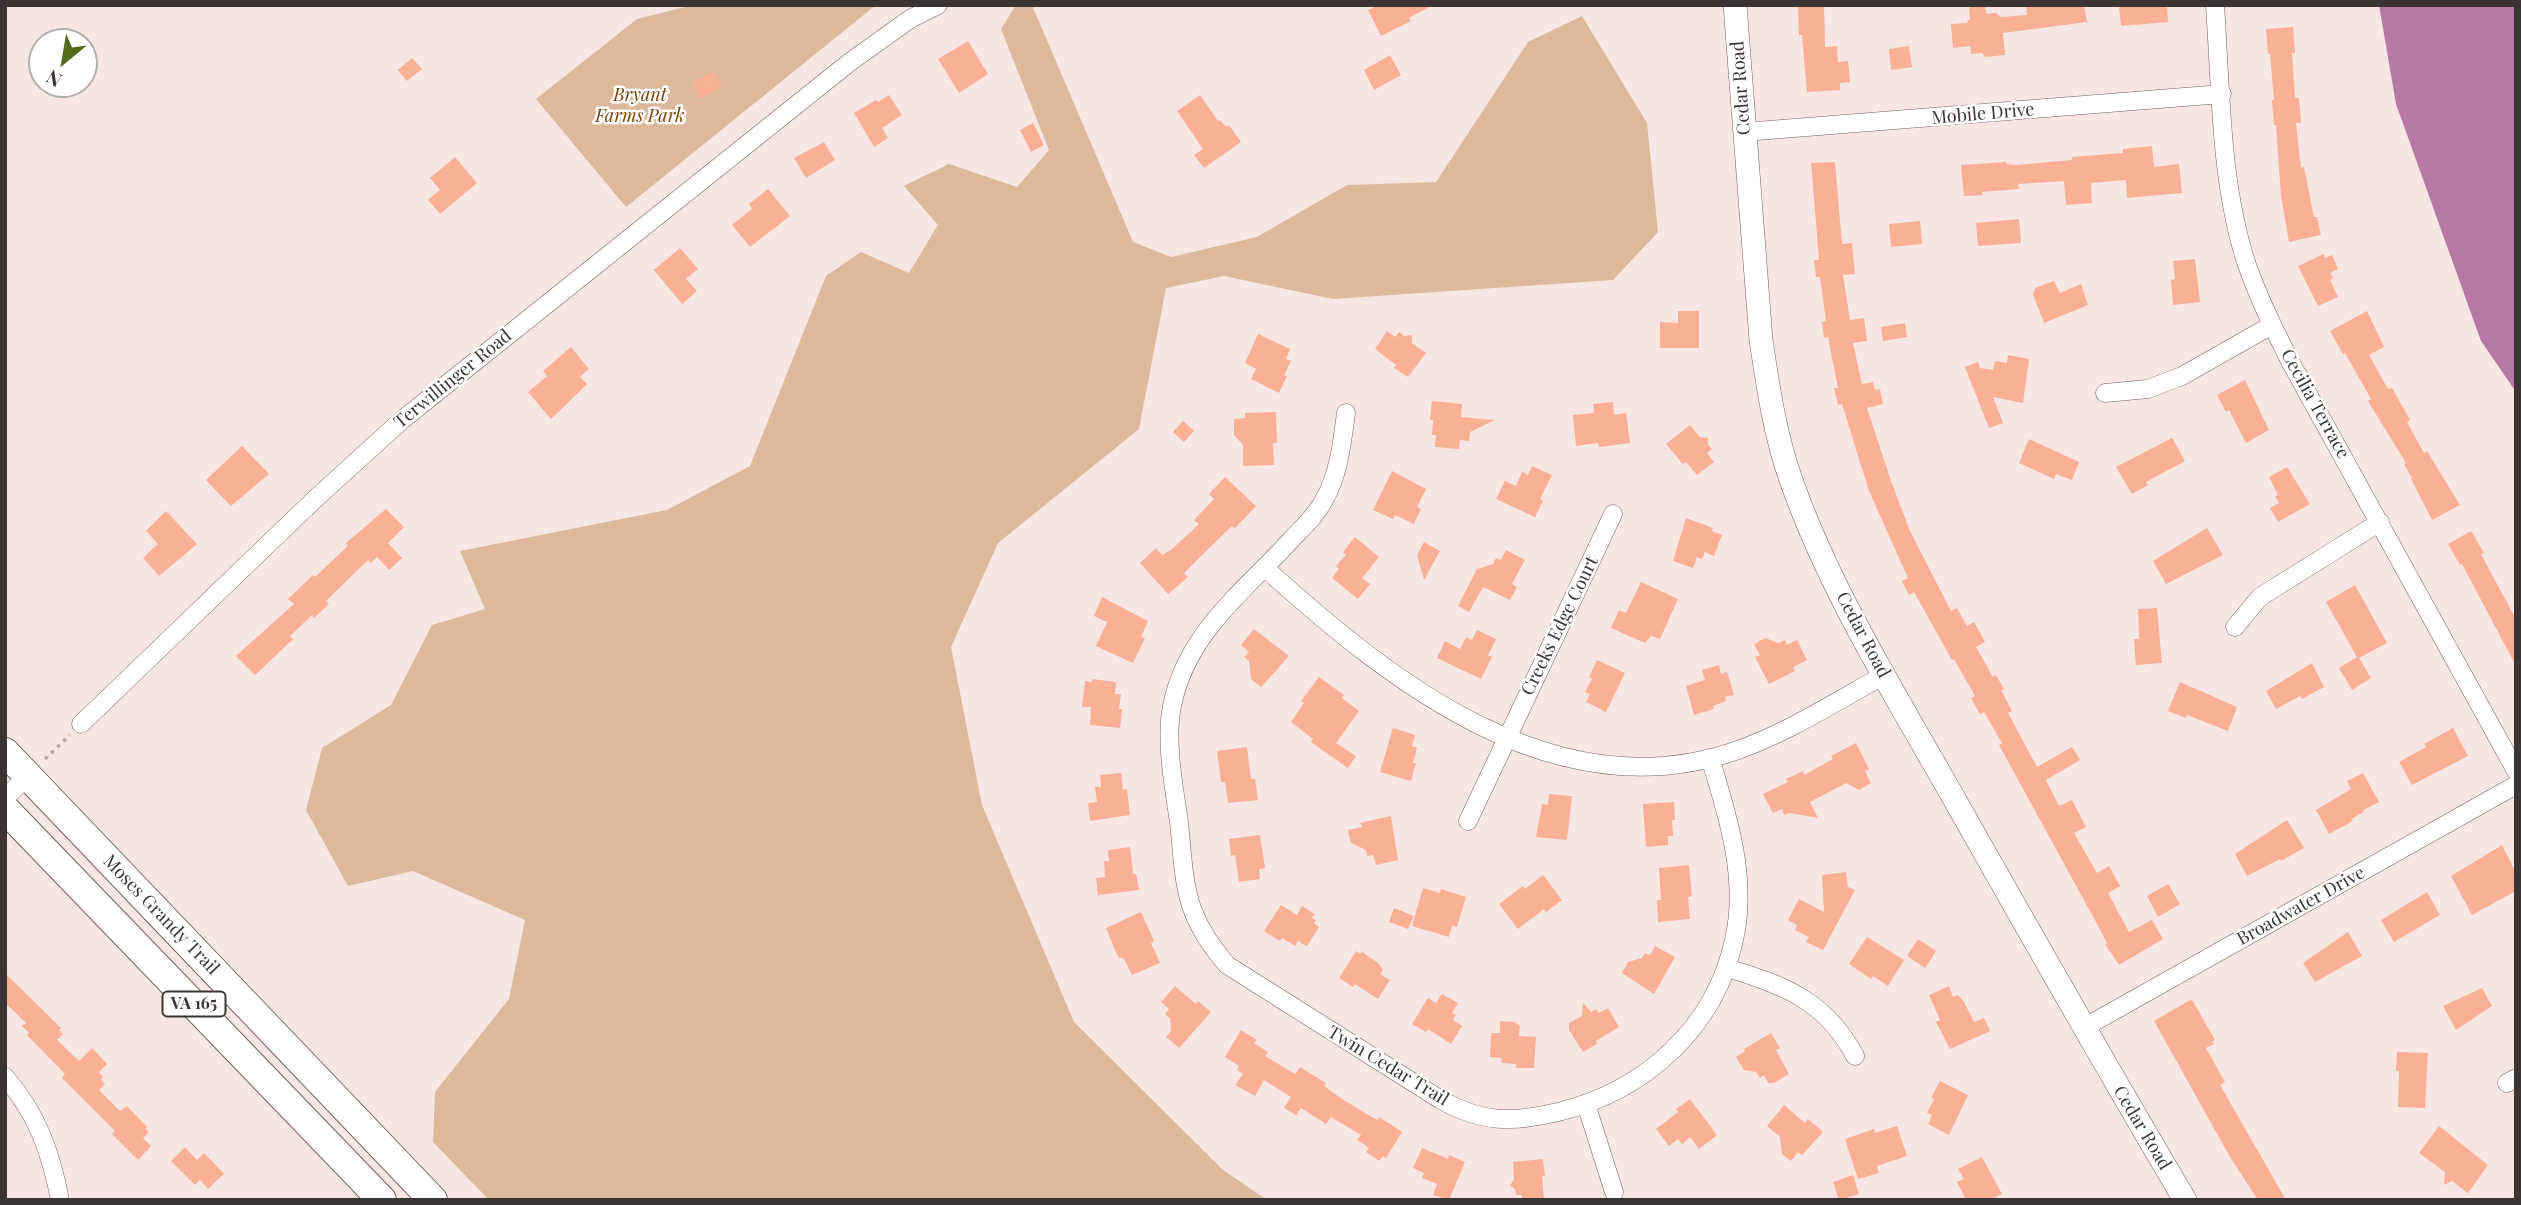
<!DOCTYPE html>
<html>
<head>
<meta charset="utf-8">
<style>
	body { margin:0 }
	#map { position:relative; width:2521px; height:1205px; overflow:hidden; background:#f8e6e5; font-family:"Playfair Display",serif }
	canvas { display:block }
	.frame { position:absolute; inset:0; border:7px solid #3b3434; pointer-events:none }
	.north { position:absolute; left:28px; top:28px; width:70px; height:70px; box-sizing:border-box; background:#fff; border:2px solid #b1aeae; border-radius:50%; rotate:210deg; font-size:19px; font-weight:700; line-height:28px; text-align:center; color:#3b3434 }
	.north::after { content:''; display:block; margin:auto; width:24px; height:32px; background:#526a19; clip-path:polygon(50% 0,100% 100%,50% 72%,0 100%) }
</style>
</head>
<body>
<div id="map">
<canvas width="2521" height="1205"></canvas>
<div class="frame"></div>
<div class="north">N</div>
</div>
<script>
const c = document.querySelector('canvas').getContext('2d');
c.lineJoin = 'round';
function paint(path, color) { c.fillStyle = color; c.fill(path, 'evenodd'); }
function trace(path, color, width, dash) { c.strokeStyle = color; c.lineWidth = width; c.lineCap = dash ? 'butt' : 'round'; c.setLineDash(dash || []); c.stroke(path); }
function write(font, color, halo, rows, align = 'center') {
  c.font = font + ' "Playfair Display",serif'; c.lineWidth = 5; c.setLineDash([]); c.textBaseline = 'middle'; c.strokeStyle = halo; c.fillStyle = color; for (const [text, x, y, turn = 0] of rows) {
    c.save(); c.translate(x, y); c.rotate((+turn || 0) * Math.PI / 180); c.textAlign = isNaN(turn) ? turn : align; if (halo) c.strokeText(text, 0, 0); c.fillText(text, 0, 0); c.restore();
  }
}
paint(new Path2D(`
	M693,5H876L626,207L536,99L637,19Z
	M1016,5H1032L1133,242L1171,257L1257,237L1347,185L1436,182L1528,42L1582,16L1647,123L1658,232L1613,280L1333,299L1224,276L1166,288L1139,429L998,543L951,647L982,805L1074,1022L1223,1170L1267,1200H489L433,1142L435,1092L509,999L525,920L413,871L348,886L306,810L322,748L391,705L432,625L485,609L460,551L667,510L750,466L826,276L861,252L909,273L938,225L904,186L949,164L1017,187L1049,150L1001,29Z`), '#dcb99b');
paint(new Path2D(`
	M2379,5H2516V392L2481,341L2396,104Z`), '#b679a5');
paint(new Path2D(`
	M1379,5H1433L1409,18L1411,21L1381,36L1368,10Z
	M1798,5H1824L1825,47L1837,46L1838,62L1848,61L1850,82L1840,83V90L1807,92L1802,35H1799Z
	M1969,5H1985L1986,14L1996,13L2001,17L2027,15L2026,5H2084L2087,22L2003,33L2005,55L1985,57L1982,53L1971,54L1970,46L1953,48L1951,24L1968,23L1967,20H1970Z
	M2119,5H2167L2168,22L2121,26Z
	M2293,27L2295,53H2292L2295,98H2299L2301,123H2296L2301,168L2304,167L2314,217H2317L2321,235L2289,242L2281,196L2276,125H2274L2272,100H2274L2270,54H2268L2266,29Z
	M968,41L988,74L959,93L938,59Z
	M1909,46L1912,67L1891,70L1889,49Z
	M1390,55L1401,75L1374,90L1364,70Z
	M412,58L422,69L407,81L398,70Z
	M713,71L722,86L701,99L692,84Z
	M889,95L902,115L882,128L888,138L874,147L854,113L876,100L878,102Z
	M1200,95L1218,121L1220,120L1226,127L1229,125L1241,142L1204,168L1194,155L1203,149L1177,111Z
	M1033,123L1044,145L1031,152L1020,130Z
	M824,142L835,160L806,178L794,158Z
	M2152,146L2154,167L2179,164L2182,193L2127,198L2126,180L2091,183L2092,203L2066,205L2064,181L2018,184L2019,189L1982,192L1983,195L1964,196L1961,165L2007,162L2006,164L2016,165L2072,160V157L2123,153V149Z
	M455,157L477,183L440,214L428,200L440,190L430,178Z
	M1835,162L1842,244L1852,243L1855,274L1843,275L1850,320L1864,318L1867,341L1853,343L1862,384L1873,382L1875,390L1880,389L1883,404L1867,408L1891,481L1910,531L1951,611L1957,608L1967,626L1974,622L1985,642L1976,647L1993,677L1996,675L2004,689L2001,690L2012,711L2008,713L2037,767L2072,747L2080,760L2046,780L2059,806L2072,800L2086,827L2074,833L2097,873L2109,866L2120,886L2108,893L2129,932L2152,920L2163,939L2119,965L2105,944L2107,943L2097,924L1999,745L2002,743L1984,712L1980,714L1971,698L1975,696L1954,659L1952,660L1914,592L1909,595L1902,581L1908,578L1869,491L1842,404L1838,405L1834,388H1838L1828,337L1824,338L1822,322L1826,321L1820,277H1816L1814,260H1819L1811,163Z
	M768,189L790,216L750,247L732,225L752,209L749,204Z
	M2019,219L2021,243L1978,246L1976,223Z
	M1920,221L1922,244L1891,247L1889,224Z
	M680,248L698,269L686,279L697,291L682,304L654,270Z
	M2324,254L2325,258L2332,255L2338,269L2330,273L2333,278L2330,280L2338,297L2318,306L2298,266Z
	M2195,259L2200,302L2173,305L2171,280L2175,279L2173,261Z
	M2054,281L2060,293L2081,284L2088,305L2044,323L2033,294L2035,288Z
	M1678,311H1699V348H1660V322L1678,323Z
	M2367,311L2384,347L2369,355L2388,389L2392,388L2410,420L2407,422L2424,453L2427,451L2460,505L2432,520L2411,479L2412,478L2404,464L2406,463L2368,401L2371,399L2345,353L2343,354L2330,331Z
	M1905,323L1907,337L1883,341L1881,327Z
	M1387,331L1395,337L1399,332L1404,336L1412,335V343L1426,353L1408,377L1394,368L1396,365L1375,349Z
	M1258,334L1290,349L1286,359L1291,361L1284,375L1287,376L1279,393L1251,379L1256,369L1245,363Z
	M571,347L589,369L580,377L587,384L551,419L528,392L547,376L543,371Z
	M2008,355L2029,359L2023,403L1993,397L2003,423L1989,428L1965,367L1978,362L1980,368L1993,370L1995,361L2007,363Z
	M2245,380L2269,430L2246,443L2229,410L2226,412L2217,395Z
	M1432,401L1462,404L1461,417L1495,420L1470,432L1469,441L1460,440L1459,449L1435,447L1436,435H1432L1433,420H1430Z
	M1613,402L1614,415L1626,413L1630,443L1599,447L1598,443L1576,446L1573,415L1594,413L1593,404Z
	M1276,412L1277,443H1273L1274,465L1243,466V445L1234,435V419L1245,418V413Z
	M1183,421L1194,431L1184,442L1173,432Z
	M1690,425L1700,437L1708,438V445L1712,449L1707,453L1714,462L1697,475L1686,462L1683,464L1666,444Z
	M2172,438L2185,461L2146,482L2148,485L2132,494L2116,467Z
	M2029,439L2079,462L2072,480L2056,474L2054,479L2019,463Z
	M242,446L269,474L231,506L206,480Z
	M1532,466L1552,475L1540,499L1543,501L1535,517L1496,499L1505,481L1516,486L1522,472L1528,475Z
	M2287,467L2310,504L2278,522L2270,508L2279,503L2275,496L2278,495L2269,477Z
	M1392,471L1426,489L1417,507L1421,509L1414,524L1395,515L1393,519L1373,510Z
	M1225,477L1256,506L1235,528L1232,526L1184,573L1188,577L1168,594L1140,563L1156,548L1162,555L1171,550L1199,524L1194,520L1214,499L1209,494Z
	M386,509L404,527L388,543L402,558L389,570L377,557L371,563L368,560L326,601L329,604L314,618L312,615L290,636L293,639L255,675L236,656L294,604L288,599L313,575L315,577L348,546L346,543Z
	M166,511L197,544L159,576L143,558L158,544L146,531Z
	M1686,518L1713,528L1712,531L1722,535L1714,556L1705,552L1702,559L1697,557L1693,568L1673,561Z
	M2207,528L2223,555L2166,584L2153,561Z
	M2471,531L2484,553L2481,554L2490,571L2516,619V666L2462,564L2460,565L2448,544Z
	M1355,537L1379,557L1362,578L1370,584L1358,599L1332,578L1339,569L1336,566L1346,555L1343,552Z
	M1424,542L1440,551L1424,580L1417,555Z
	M1506,550L1525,560L1512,584L1517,587L1510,600L1483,587L1469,612L1458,606L1477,569L1493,564L1496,558L1501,560Z
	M1641,582L1678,599L1660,639L1651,636L1645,643L1611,628L1619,610L1626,613Z
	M2355,585L2387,643L2359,658L2371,678L2352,690L2339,668L2357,657L2326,602Z
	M1102,597L1148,621L1141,637L1145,638L1133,663L1096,646L1107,622L1094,616Z
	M2157,608L2162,663L2136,665L2134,639H2139L2138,609Z
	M1254,629L1289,656L1261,687L1251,679L1249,661L1244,657L1249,652L1241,645Z
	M1477,630L1496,639L1488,655L1492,657L1481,679L1437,658L1445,641L1460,649L1466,637L1472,640Z
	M1765,638L1779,643L1785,640L1787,645L1797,640L1807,660L1793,667L1795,671L1769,684L1755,657L1760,655L1754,644Z
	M1597,660L1625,673L1606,712L1586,702L1590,694L1585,692L1592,679L1589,677Z
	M2312,663L2324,687L2302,699L2300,696L2276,709L2266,691Z
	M1719,665L1721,674L1727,672L1734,695L1725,697L1726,701L1713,706L1714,709L1694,715L1686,686L1705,680L1702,670Z
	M1319,677L1344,695L1342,698L1359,711L1336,743L1356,756L1348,768L1311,742L1313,739L1291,722L1304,703L1301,701Z
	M1092,679L1116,682L1115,694H1121L1119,709H1122L1120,728L1090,725L1091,707H1082L1085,681L1092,682Z
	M2180,682L2237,707L2228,731L2187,715L2186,718L2168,711Z
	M1393,728L1415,735L1412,746L1417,748L1413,763H1416L1411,781L1380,772Z
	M2453,728L2468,756L2412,785L2399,762L2426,747L2424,744Z
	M1856,743L1869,769L1865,771L1871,783L1859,790L1846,783L1810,802L1818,818L1789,813L1784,815L1782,809L1773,813L1763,794L1788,782L1786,779L1803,771L1804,775L1833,759L1831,756Z
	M1247,747L1251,779H1255L1258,800L1228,803L1225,782H1221L1217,751Z
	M1121,773L1123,790L1127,789L1130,815L1090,821L1088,803L1097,802L1095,787H1101L1100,775Z
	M2363,773L2379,802L2363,810L2364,812L2351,819L2353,821L2329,834L2316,810L2351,789L2347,781Z
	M1549,794L1572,796L1567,840L1536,837L1542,804L1548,805Z
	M1674,802L1675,820H1672L1673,836H1668V845L1646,847L1643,804Z
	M1391,816L1398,860L1376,865L1373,855L1367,856L1366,850L1351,843L1348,830L1362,827L1360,823Z
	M2287,820L2304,848L2281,861L2280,859L2247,876L2235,854Z
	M1260,835L1265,868L1259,869L1260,879L1239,882L1235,855L1231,856L1229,839Z
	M2502,845L2516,873V891L2472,915L2451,876Z
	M1130,847L1133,874H1136L1139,890L1098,895L1096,878L1105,877L1104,861H1109L1108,850Z
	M1689,865L1692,896L1688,897L1690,919L1658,922L1657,900H1661L1659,868Z
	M1846,872L1848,887L1855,890L1823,950L1806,942L1809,937L1795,930L1797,925L1788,920L1799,899L1824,912L1822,875Z
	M1543,875L1562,900L1546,912L1544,909L1518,929L1499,904L1523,886L1525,889Z
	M2168,884L2180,904L2158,917L2147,896Z
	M1423,888L1440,893L1441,889L1466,897L1457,927L1452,926L1449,937L1412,926Z
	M2427,892L2440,915L2394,942L2381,920Z
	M1281,905L1297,915L1302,906L1315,914L1312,918L1316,920L1314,923L1319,927L1307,946L1298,941L1295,946L1282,938L1280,941L1264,931Z
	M1394,908L1414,916L1408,929L1389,922Z
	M1141,912L1154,941L1151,943L1160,963L1132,975L1124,959L1118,957L1106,928Z
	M2348,932L2362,956L2315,982L2303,963Z
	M1867,937L1904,960L1888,986L1873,976L1871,979L1849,964Z
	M1918,939L1936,951L1925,968L1907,956Z
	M1655,946L1675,957L1654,994L1622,973L1628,962L1642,958L1645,953L1650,955Z
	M1356,951L1360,954L1362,952L1378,963L1383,970L1380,974L1390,980L1378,999L1355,984L1353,987L1339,978Z
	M5,973L61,1028L59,1030L63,1034L57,1040L79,1061L92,1048L107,1064L99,1072L103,1077L101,1080L105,1084L99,1090L120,1111L127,1106L147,1127L145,1129L149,1132L143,1138L151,1146L138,1160L112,1134L115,1131L62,1078L65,1074L27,1035L29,1033L22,1026L26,1023L5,1003Z
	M1175,986L1196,1004L1198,1001L1211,1012L1179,1048L1166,1037L1171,1031L1170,1018L1165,1014L1169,1009L1161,1002Z
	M1949,986L1953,997L1958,995L1964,1002L1974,1022L1984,1018L1990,1031L1950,1049L1936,1022L1940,1020L1929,995Z
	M2482,988L2492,1006L2456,1030L2443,1006Z
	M1442,994L1458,1003L1452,1013L1456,1015L1453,1020L1462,1026L1451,1044L1428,1029L1426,1032L1412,1024L1428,998L1436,1003Z
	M2190,1000L2193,1001L2215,1040L2212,1042L2214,1044L2206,1048L2225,1082L2220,1085L2286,1200H2258L2230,1157L2154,1021Z
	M1583,1003L1591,1012L1596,1009L1599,1013L1608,1008L1619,1027L1596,1041L1597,1044L1583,1052L1569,1030V1023L1582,1016Z
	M1500,1021L1515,1022L1520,1026L1519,1036L1536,1037L1534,1068H1516V1064L1502,1063L1501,1058L1490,1057L1491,1033H1500Z
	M1241,1030L1257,1040L1254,1043L1268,1052L1265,1056L1295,1074L1300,1067L1326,1083L1324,1086L1342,1099L1377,1120L1379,1117L1402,1132L1386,1158L1383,1156L1379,1161L1366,1152L1369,1148L1357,1140L1361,1135L1331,1117L1326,1124L1301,1108L1296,1115L1284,1108L1291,1097L1264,1080L1255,1096L1235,1085L1243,1074L1237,1070L1239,1066L1225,1057Z
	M1771,1033L1780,1048L1776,1050L1789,1074L1774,1083H1768L1764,1075L1760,1078L1756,1072L1744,1070L1736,1057L1745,1051L1744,1049Z
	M2397,1052L2428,1053L2425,1108L2398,1107L2399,1071H2396Z
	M1940,1081L1968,1095L1949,1135L1928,1124L1932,1115L1927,1113L1934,1099L1931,1098Z
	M1690,1099L1717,1135L1699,1149L1690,1137L1682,1144L1678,1139L1669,1146L1656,1129L1678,1112L1676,1109Z
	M1784,1105L1805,1123L1808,1119L1823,1132L1802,1155L1798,1152L1791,1161L1782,1154L1780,1137L1767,1126Z
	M1897,1126L1907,1156L1877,1166L1879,1173L1858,1179L1845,1139L1874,1129L1875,1133Z
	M2439,1126L2488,1165L2468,1193L2452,1181L2444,1185L2445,1172L2419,1153Z
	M185,1147L197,1160L204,1153L224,1174L208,1189L200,1180L195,1185L171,1161Z
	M1422,1148L1448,1159L1449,1155L1465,1162L1449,1200L1433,1195L1437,1184L1422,1178L1424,1173L1413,1168Z
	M1982,1157L2002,1194L1990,1200H1966L1957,1182L1964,1179L1958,1169Z
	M1543,1159L1545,1176H1542L1544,1200H1522V1195H1516L1515,1189L1510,1185L1514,1180L1513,1162Z
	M1853,1175L1859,1194L1839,1200L1833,1182Z`), '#fab095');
const minor = new Path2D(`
	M2215,5C2221,90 2220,184 2247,265C2259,299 2275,331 2291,363L2516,771
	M1744,132L2222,94
	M2105,393L2148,389L2182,376L2272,325
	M1346,413C1342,443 1339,474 1324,500C1316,516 1302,528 1290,541C1243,592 1186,634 1172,706C1165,741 1174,788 1179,822C1182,850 1183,886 1193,911C1201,932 1213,948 1227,965L1441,1100C1483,1123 1512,1123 1558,1112C1645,1091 1715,1028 1734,940C1748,879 1728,816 1710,758
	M1265,568C1392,683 1557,814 1738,750C1789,732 1837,701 1884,675
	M2235,627L2260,597L2380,522
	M81,724L315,499L402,420L850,62L910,19L938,5
	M5,798L28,776
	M1468,821L1613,514
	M1727,968C1784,985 1826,1001 1855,1056
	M2085,1027L2516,785
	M5,1077C37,1113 51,1153 60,1200
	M2507,1083L2516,1078
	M1586,1104L1614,1192`);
const tertiary = new Path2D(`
	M1735,5L1761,340C1768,387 1775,435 1791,480C1832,596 1900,702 1960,809C2034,940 2108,1070 2185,1200`);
const primary = new Path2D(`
	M5,752L433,1200
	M5,809L382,1200`);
trace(minor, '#706060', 19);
trace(tertiary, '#706060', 24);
trace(primary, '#706060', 30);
trace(new Path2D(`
	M45,759L70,735`), '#b3a5a4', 3.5, [3.5, 5]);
trace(minor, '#fff', 18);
trace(tertiary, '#fff', 23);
trace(primary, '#fff', 28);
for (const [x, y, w] of [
	[194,1004,63]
]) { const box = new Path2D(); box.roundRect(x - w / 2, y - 12.5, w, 25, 5); c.fillStyle = '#fff'; c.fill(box); trace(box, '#3b3434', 2); }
write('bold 16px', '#3b3434', null, [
	["VA 165",194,1004]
]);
write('18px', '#3b3434', '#fff', [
	["Cedar Road",1741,88,-94],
	["Mobile Drive",1983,114,-5],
	["Terwillinger Road",453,379,-39],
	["Cecilia Terrace",2315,404,61],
	["Creeks Edge Court",1560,626,-64],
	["Cedar Road",1863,635,62],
	["Broadwater Drive",2301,906,-29],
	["Moses Grandy Trail",161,915,46],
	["Twin Cedar Trail",1388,1066,31],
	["Cedar Road",2142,1128,59]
]);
write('italic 18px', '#784201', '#fff', [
	["Bryant",640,95],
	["Farms Park",640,116]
]);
</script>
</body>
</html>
